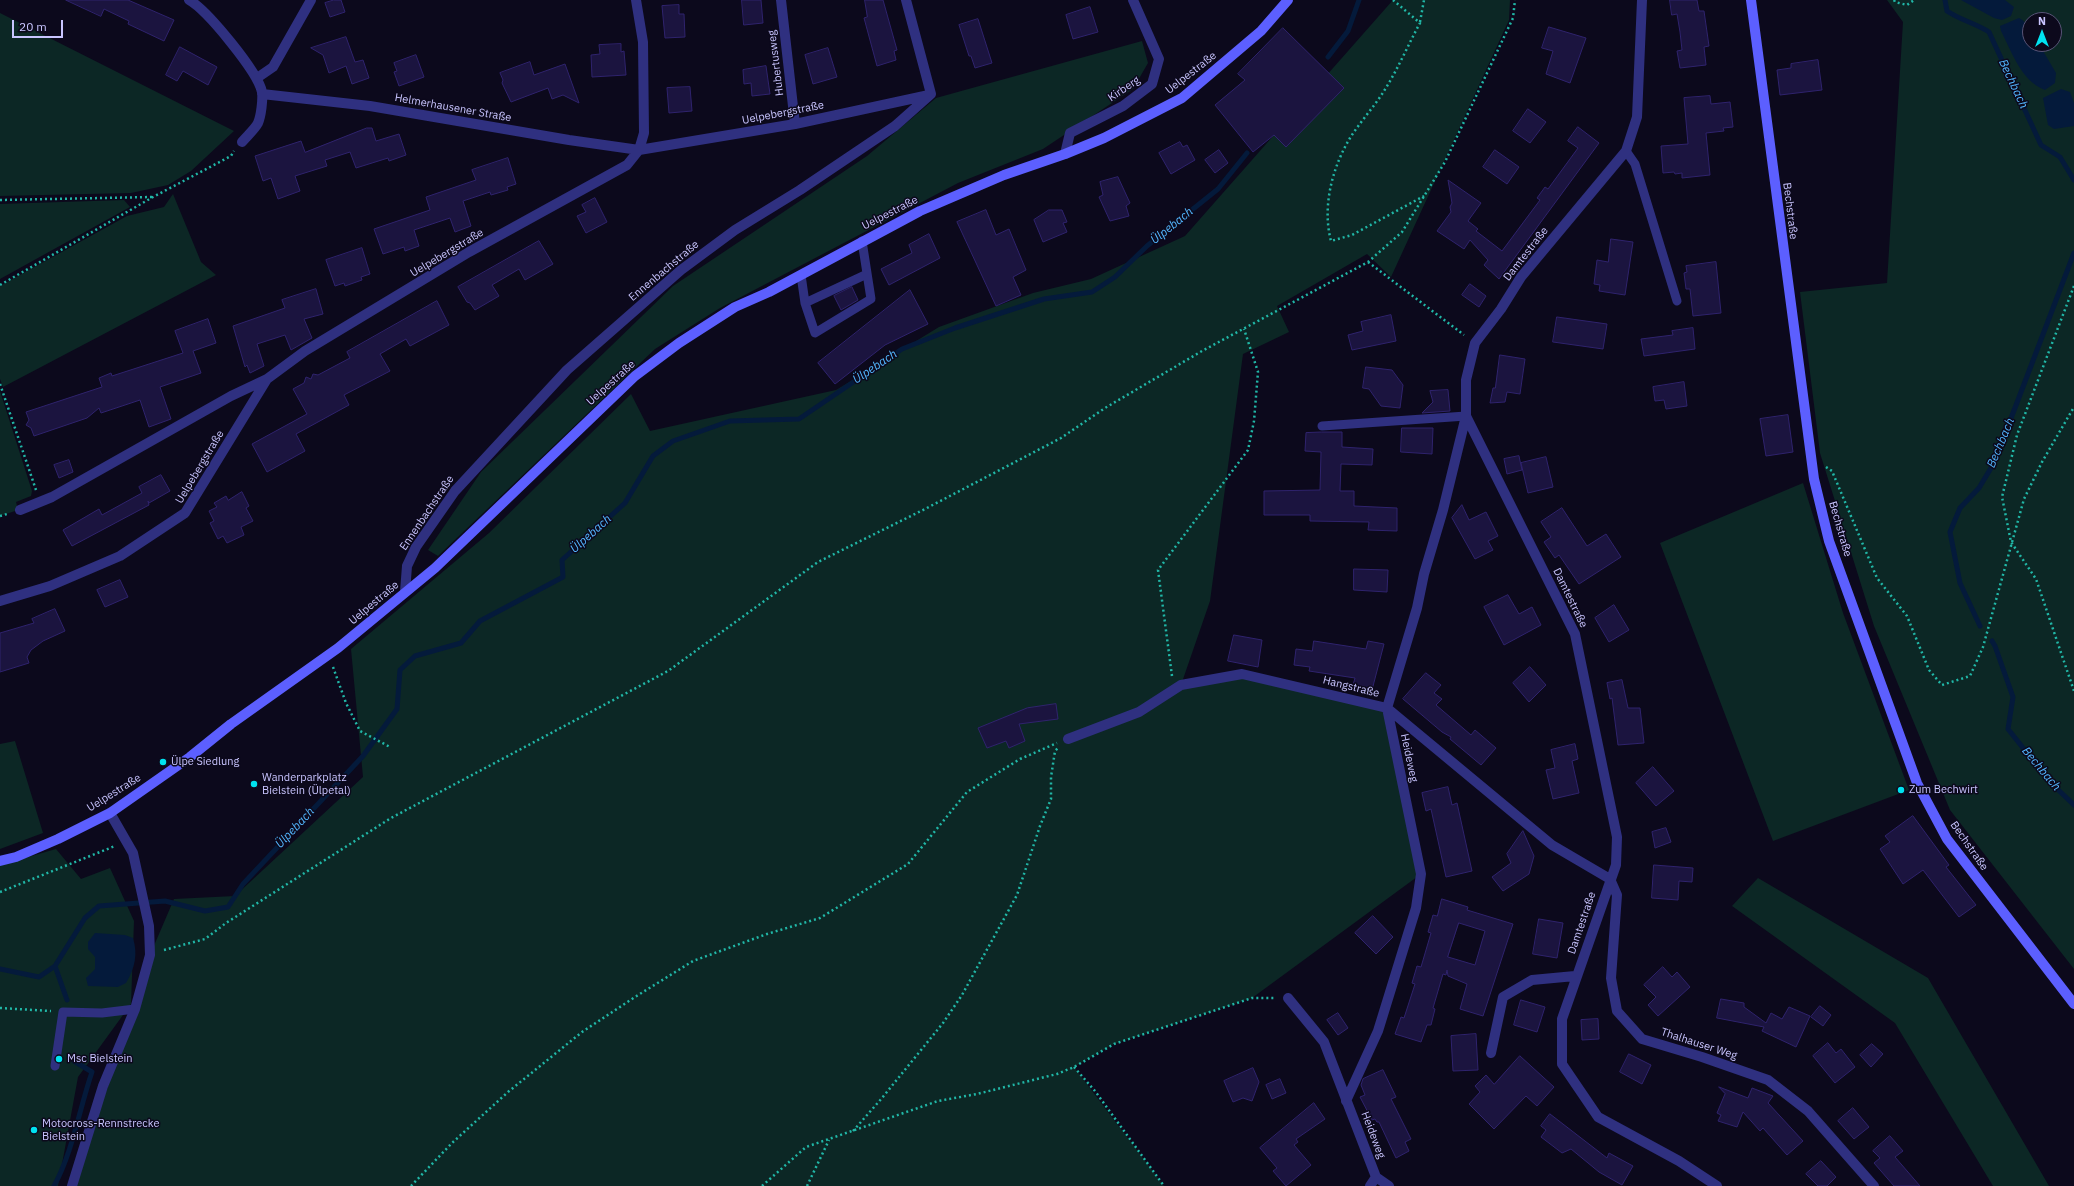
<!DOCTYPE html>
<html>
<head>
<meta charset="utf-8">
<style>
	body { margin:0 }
	#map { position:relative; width:2074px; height:1186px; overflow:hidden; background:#0c091c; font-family:"IBM Plex Sans",sans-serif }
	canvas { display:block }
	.north { position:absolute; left:2022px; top:12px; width:40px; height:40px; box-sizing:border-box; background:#0c091c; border:1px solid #585477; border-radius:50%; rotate:0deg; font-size:11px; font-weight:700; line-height:16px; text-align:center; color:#c9c5ff }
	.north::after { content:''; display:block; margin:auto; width:14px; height:18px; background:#00e2f0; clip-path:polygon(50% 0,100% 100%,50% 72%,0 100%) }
	.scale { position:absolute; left:12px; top:20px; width:51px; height:18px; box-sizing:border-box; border:2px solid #c9c5ff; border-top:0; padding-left:5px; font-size:12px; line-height:14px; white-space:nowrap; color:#c9c5ff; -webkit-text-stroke:3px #0c091c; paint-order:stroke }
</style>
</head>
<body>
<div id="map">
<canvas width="2074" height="1186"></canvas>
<div class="north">N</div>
<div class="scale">20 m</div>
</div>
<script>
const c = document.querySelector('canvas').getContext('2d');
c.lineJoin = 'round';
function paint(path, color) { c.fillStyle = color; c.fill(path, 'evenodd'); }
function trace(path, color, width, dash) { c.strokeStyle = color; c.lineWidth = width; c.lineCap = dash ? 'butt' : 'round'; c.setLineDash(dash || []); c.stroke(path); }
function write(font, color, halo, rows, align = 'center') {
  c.font = font + ' "IBM Plex Sans",sans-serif'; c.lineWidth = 3; c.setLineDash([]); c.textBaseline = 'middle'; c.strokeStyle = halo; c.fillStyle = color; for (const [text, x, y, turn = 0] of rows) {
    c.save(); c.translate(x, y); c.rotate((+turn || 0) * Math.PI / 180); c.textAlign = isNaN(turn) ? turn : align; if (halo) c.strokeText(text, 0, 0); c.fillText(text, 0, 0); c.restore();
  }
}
paint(new Path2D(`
	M1393,0H1510L1509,20L1391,277L1367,254L1277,306L1289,332L1243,354L1210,601L1181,685L1242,674L1387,708L1421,874L1252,998L1114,1044L1074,1067L1164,1186H73L135,1009L150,955L174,899L235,896L363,777L351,649L489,533L631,394L650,431L836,390L939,327L1033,293L1091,279L1185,236Z
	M1887,0H2074V969L1950,810L1874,626L1820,453L1800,292L1887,283L1903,22ZM2030,20H2054V44H2030Z
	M0,13L234,131L191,171L168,185L131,193L0,196Z
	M1142,41L1148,63L1133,89L1043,149L958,183L720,308L655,349L438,556L428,550L481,472L673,286L867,156L936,98Z
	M173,194L201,262L216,275L3,387L0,379V286L127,216L164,207Z
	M124,200L130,207L0,279V204Z
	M0,391L32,491L31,496L16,502L18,510L0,516Z
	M1803,483L1843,613L1909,790L1773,841L1660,543Z
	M15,741L43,833L0,849V744Z
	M56,849L81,879L110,868L134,921L131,1004L78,1077L58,1186H0V865Z
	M1758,878L1928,978L2049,1186H1993L1895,1023L1732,906Z`), '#0c2725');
paint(new Path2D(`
	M1961,0H2005L2014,7L2011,16L2002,20L1994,18Z
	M2019,18C2030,24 2030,32 2030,44H2039L2056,73L2055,83L2045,90C2021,81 2012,52 2001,31L2000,26Z
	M2061,89L2070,92L2074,103V126L2054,129L2048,125L2043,98Z
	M95,933L125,935L133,938C138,954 135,968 126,983L118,987L88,986L86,978L95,969V957L88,949V942Z`), '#041a3b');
trace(new Path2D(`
	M1945,0L1947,11C1960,20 1975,23 1989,32L2041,145L2060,157L2074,180
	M1328,57L1348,31L1359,0
	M1980,626L1960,583L1950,532L1960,508L1979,488L1994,463L2074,253
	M1992,641L1995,646L2013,697L2008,729L2051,783L2074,805
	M55,966L67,1000
	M0,969L39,977L55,966L85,918L99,906L165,901L205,911L228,907L243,884L363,756L397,709L400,670L415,656L461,643L480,621L563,577L562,560L625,503L653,456L673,441L730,421L799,419L902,349L955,328L1044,299L1092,292L1115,277L1147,246L1218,189L1247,153
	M54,1186C73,1151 79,1110 92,1072L74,1061`), '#041a3b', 5);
const building = new Path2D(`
	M66,0H128L174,20L164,41L128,24L129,21L104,9L101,16Z
	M334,0H341L345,12L330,17L325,3Z
	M742,0H761L763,23L744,25Z
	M865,0H883L897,50L894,51L896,60L877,66L864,18L867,17Z
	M1670,0H1697L1699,11H1704L1709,46L1704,47L1706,65L1680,68L1677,51L1682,50L1680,32L1677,14L1672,15Z
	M679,5V14H684L685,37L665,38L662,6Z
	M1090,7L1098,32L1073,39L1066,15Z
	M978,19L992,63L975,68L971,56H969L959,25Z
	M1549,27L1586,38L1570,83L1546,74L1553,51L1542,48Z
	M1283,28L1344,88L1286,147L1274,135L1253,152L1215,105L1245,80L1238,74Z
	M346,37L355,62L363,60L369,78L352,84L346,66L329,73L323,55L311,48Z
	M621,44V52L624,51L626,75L592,77L591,55L600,54L599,45Z
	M180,47L217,67L208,85L183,71L177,81L166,75Z
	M828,48L837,77L813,84L805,55Z
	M416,55L424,77L399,86L394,72L397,71L394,63Z
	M1818,60L1822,90L1780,95L1777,70L1791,68V64Z
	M530,62L534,75L565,64L579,103L563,95L552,99L548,88L511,102L502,83L503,80L500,73Z
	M766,66L770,94L752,96L751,83L744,84L743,70Z
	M690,87L692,111L669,113L667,88Z
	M1710,96L1711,104L1730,102L1733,127L1723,128L1724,131L1706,133L1710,175L1682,178V173L1675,174L1674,172L1663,173L1661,146L1688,144L1684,98Z
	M1528,109L1546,122L1530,143L1513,131Z
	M1578,127L1599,143L1499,279L1484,265L1488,260L1470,240L1464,249L1437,231L1451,212L1450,207L1452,203L1448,180L1481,203L1468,221L1478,229L1476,231L1502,251L1540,200L1537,198L1545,187L1548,189L1578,148L1568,141Z
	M367,128H372L376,141L399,134L406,155L389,161L388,158L356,168L350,152L325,160L327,166L295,176L300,191L278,199L271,178L263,181L255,156L301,141L305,152Z
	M1180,142L1183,147L1187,145L1195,160L1171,174L1159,153Z
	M1219,150L1228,163L1215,173L1205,160Z
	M1495,150L1519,167L1507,184L1483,167Z
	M508,158L516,184L507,187L508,190L491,195L490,192L463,201L471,226L455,232L450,218L414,230L419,246L405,251L404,247L383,254L374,229L430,210L426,197L476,180L472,170Z
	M1118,177L1130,203L1126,206L1129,216L1110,221L1099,197L1103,195L1100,182Z
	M595,198L607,222L586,233L577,216L586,212L582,205Z
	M986,210L996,235L1009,229L1026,270L1013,277L1021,295L996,306L957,222Z
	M1049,210H1062L1067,222L1063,223L1067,232L1043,242L1034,220Z
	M929,234L940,258L889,285L881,269L912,253L909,245Z
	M1611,239L1633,242L1625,295L1599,291L1600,285L1594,284L1597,260L1608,262Z
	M539,241L553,264L525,280L519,269L492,285L499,296L475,310L470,303L467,302L458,287Z
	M362,248L370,274L361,277L362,280L345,286L344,283L335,286L326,260Z
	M1716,262L1721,313L1693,316L1690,289H1686L1684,273L1687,272L1686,266Z
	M1470,284L1486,296L1479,307L1462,295Z
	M852,287L858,300L841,310L834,296Z
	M316,289L323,314L304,319L312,338L291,350L285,335L257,344L264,366L250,373L247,365L245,367L233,326L285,308L282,300Z
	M910,290L928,324L885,345L835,384L818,363Z
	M437,301L449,325L410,346L406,339L380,354L390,371L344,395L349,405L296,434L305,451L267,472L252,444L307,414L293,389L304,383L306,377L311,379L313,374L318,375L350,358L347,352Z
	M1391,315L1396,341L1352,350L1348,335L1363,331L1361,322Z
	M1557,317L1607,324L1603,349L1553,342Z
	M208,319L216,343L193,351L201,373L160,387L171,419L149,427L140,400L101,413L99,408L87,418L34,436L31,428L26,425L29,420L26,412L102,387L99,378L111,373L112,376L183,353L175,331Z
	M1693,328L1695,349L1644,356L1641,339L1673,335L1672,331Z
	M1500,355L1525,359L1520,394L1507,392L1505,402L1490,403L1493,388H1495Z
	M1366,367L1392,370L1403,385L1400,408L1381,406L1369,389L1363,388Z
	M1684,382L1687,406L1666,409L1664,400L1655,401L1653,387Z
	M1448,390L1450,411L1422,413L1433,402L1430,391Z
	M1788,415L1793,452L1766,456L1760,419Z
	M1402,428H1433L1432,454L1401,452Z
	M1322,432H1342V447L1373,449L1372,465L1341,464L1340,491H1354V506L1397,508V531L1368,530L1369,522L1310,521V515H1264V491L1320,490L1321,452L1305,451L1306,433Z
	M1519,456L1522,470L1507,474L1504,459Z
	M1546,457L1553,487L1528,493L1521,463Z
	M69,460L73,472L59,478L54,465Z
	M161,475L170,491L149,503L148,501L149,505L72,546L63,530L99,509L102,515L142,493L139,487Z
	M242,492L249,506L246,508L253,521L241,527L244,535L227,543L223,536L218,539L210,523L214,521L209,511L217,507L214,503L226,496L228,500Z
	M1462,505L1469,520L1486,512L1498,536L1488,541L1493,550L1475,559L1452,518Z
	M1562,508L1587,546L1606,534L1621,557L1579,584L1559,555L1555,558L1544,542L1551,537L1541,522Z
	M1354,569L1388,570L1387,592L1354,590Z
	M120,580L128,597L105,607L97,590Z
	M1508,595L1519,614L1532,607L1541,625L1504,645L1484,607Z
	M1614,605L1629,630L1609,642L1595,618Z
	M55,609L65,631L43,641L31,650L27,657L29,663L0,672V633L34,623L32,619Z
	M1234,635L1262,640L1258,667L1228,661Z
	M1314,641L1366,649L1368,641L1384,644L1372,690L1353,685L1355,678L1309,671L1310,667L1294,665L1296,649L1312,651Z
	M1530,667L1546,685L1529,702L1513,683Z
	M1426,673L1441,685L1434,693L1442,699L1436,705L1471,735L1475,730L1496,748L1481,765L1450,739L1451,737L1442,732L1403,699Z
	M1622,680L1628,708H1640L1644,743L1618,745L1612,698L1610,699L1607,683Z
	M1056,704L1058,719L1019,724L1025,741L1009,748L1006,741L987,748L978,728L1027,708Z
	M1575,744L1578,759L1572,761L1579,793L1553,799L1546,770L1555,768L1551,750Z
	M1653,767L1674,791L1656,806L1636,783Z
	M1448,787L1452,805L1457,803L1472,871L1446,877L1431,809L1426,811L1422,793Z
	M1913,816L1949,865L1946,867L1976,905L1959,917L1923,870L1903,884L1880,849L1890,842L1885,836L1889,833Z
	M1666,828L1671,842L1655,848L1652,832Z
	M1523,831L1534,856L1529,874L1503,891L1492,877L1511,863L1507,854Z
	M1654,865L1693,868L1692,882L1679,881L1678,900L1652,898Z
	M1442,899L1468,907L1467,910L1513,924L1483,1016L1460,1009L1467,984L1448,976L1447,970L1446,975L1443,974L1433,1008L1435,1009L1431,1025H1427L1421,1042L1395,1034L1401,1017L1404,1018L1415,984L1412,983L1417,966L1421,967L1431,933L1428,932L1433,915L1437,916ZM1459,923L1485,931L1475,965L1448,957Z
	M1373,916L1393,937L1376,954L1355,933Z
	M1539,919L1563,923L1557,958L1533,954Z
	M1663,967L1672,977L1677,972L1690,987L1658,1016L1648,1005L1656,997L1644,985Z
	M1721,999L1744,1003V1007L1766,1023L1771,1013L1782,1019L1789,1007L1810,1016L1796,1047L1762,1031L1764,1027L1717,1018Z
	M1521,1000L1545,1007L1537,1032L1514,1025Z
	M1820,1006L1831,1015L1823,1026L1811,1017Z
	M1338,1013L1348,1028L1338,1035L1327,1020Z
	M1598,1019L1599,1039L1582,1040L1581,1020Z
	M1476,1034L1478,1070L1453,1071L1451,1036Z
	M1828,1043L1836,1053L1841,1049L1855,1067L1835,1083L1813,1056Z
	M1872,1044L1883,1054L1871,1067L1860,1055Z
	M1629,1054L1651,1065L1642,1084L1620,1072Z
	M1520,1056L1554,1087L1537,1106L1526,1096L1494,1129L1469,1104L1480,1092L1475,1086L1486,1075L1494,1084Z
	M1253,1068L1259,1082L1252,1101L1243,1098L1233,1102L1224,1081Z
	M1383,1070L1396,1097L1391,1099L1411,1139L1405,1142L1409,1151L1396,1158L1379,1122H1377L1375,1119L1372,1120L1360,1097L1365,1095L1361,1085L1363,1079Z
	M1280,1079L1286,1093L1272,1099L1266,1085Z
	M1719,1087L1748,1098L1752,1088L1773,1096L1768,1103L1803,1141L1787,1155L1763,1128L1760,1131L1743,1112L1737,1127L1718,1121L1721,1115L1717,1113L1725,1094Z
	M1314,1103L1325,1119L1296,1139L1298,1142L1294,1145L1311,1165L1286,1186L1273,1171L1277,1168L1260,1148Z
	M1853,1108L1869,1127L1854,1139L1838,1121Z
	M1550,1114L1607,1158L1609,1153L1633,1166L1622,1185L1599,1172L1571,1149L1562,1153L1541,1137L1546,1130L1541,1126Z
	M1890,1136L1903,1151L1895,1157L1920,1186H1894L1874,1163L1880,1158L1873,1151Z
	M1821,1161L1836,1177L1827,1186H1818L1806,1174Z`);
paint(building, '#1b143f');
trace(building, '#2f236d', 1);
trace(new Path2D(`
	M1393,0L1420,23C1408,45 1398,69 1384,91C1374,107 1360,122 1350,138C1332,168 1322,207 1331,241L1352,235L1424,196
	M1894,0L1895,2L1907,5L1914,0
	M1420,22L1424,0
	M0,200L153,197
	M1368,262L1464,335
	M0,285L153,197L231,156L234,151
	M2074,286L2017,435L2002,497L2011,542L2036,579L2074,691
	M0,384L36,490
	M1826,467L1832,471L1877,578L1907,616L1929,670L1942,685L1970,676L1983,647L2024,499L2042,462L2074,407
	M0,516L7,514
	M333,667L346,703L360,731L390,747
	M1172,676L1158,570L1248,450L1254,421L1258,372L1244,329
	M0,892L115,846
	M164,950L205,939L226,923L391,818L668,671L818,562L925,509L1061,438L1105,408L1202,351L1368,262L1402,232L1445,162L1513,18L1515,0
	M0,1008L51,1011
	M1074,1067L1095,1091L1164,1186
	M853,1131L882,1098L943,1023L962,995L1017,895L1040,826L1051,799V777L1055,751L1058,748
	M411,1186L452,1143L508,1092L582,1032L635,997L693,961L767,934L820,918L908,864L967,792L1020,759L1057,743
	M762,1186L806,1147L938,1101L977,1094L1057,1074L1074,1067L1114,1044L1252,998H1275
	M807,1186L829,1140`), '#21b7a7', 2.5, [2, 3]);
trace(new Path2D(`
	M1626,151L1635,164L1677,301
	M801,275L805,303L815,333L871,299L862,241
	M805,303L867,274
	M1322,426L1466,416
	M55,1066L63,1012L102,1013L135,1009`), '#2f3080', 9);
trace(new Path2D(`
	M189,0C207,10 258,72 262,92C263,100 261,116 258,123C255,129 247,136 242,142
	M781,0L795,124
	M906,0L931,94
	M1642,0L1637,117L1626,151L1521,277L1501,309L1475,343L1466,380V416L1575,634L1617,837L1616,865L1562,1019V1064L1598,1117L1679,1161L1717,1186
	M257,78L273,67L311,0
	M262,94L370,106L569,140L639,150L795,124L929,95
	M1065,154L1070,133L1123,106L1152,84L1159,59L1133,0
	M20,510L52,497L231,396L267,379L305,351L469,252L627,165L639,150L644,133L643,42L636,0
	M405,592L407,566L416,547L455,491L567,370L681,270L735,230L800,190L895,126L931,94
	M0,601L50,586L120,556L185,513L267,379
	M1068,739L1139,712L1181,685L1242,674L1387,708L1552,845L1610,879
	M1610,879L1617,895L1611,978L1617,1011L1642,1039L1702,1057L1768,1080L1808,1111L1874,1186
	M1288,998L1324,1042L1376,1177
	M1491,1053L1503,997L1532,980L1575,976
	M1346,1101L1378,1031L1416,908L1421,874L1387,708L1417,608L1424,574L1443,510L1466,416
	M1376,1177L1389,1186
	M72,1186L103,1086L135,1009L150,955L149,926L133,853L110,813
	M1370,1186L1376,1177`), '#2f3080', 10);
trace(new Path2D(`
	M1751,0L1814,479L1829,541L1917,783L1947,839L2074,1004
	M0,861L16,857L58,839L110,813L190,757L231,724L338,648L435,568L635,376L679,343L735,307L769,292L920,211L1004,175L1065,154L1104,138L1182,98L1261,31L1288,0`), '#5c5fff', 10);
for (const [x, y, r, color] of [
	[163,762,4,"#00e2f0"],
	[254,784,4,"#00e2f0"],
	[1901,790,4,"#00e2f0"],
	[59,1059,4,"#00e2f0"],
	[34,1130,4,"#00e2f0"]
]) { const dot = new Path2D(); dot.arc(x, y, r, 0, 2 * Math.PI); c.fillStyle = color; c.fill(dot); trace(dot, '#0c091c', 1.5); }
write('11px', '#c9c5ff', '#0c091c', [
	["Hubertusweg",776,63,-97],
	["Uelpestraße",1191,73,-38],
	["Kirberg",1124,89,-34],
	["Helmerhausener Straße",453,108,10],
	["Uelpebergstraße",783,113,-11],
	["Bechstraße",1790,211,83],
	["Uelpestraße",890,213,-27],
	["Uelpebergstraße",447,253,-31],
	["Damtestraße",1526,254,-52],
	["Ennenbachstraße",664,271,-40],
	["Uelpestraße",611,383,-42],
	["Uelpebergstraße",200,467,-59],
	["Ennenbachstraße",427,513,-56],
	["Bechstraße",1840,529,74],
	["Damtestraße",1570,598,64],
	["Uelpestraße",374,603,-40],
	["Hangstraße",1351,687,14],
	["Heideweg",1409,758,78],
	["Uelpestraße",114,793,-32],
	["Bechstraße",1969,846,55],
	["Damtestraße",1582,923,-71],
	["Thalhauser Weg",1699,1044,18],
	["Heideweg",1373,1135,69]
]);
write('11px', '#c9c5ff', '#0c091c', [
	["Ülpe Siedlung",171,762],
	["Wanderparkplatz",262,778],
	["Bielstein (Ülpetal)",262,791],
	["Zum Bechwirt",1909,790],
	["Msc Bielstein",67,1059],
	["Motocross-Rennstrecke",42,1124],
	["Bielstein",42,1137]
], 'left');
write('italic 12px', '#53b7ff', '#0c091c', [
	["Bechbach",2013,84,65],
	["Ülpebach",1172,226,-39],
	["Ülpebach",875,367,-34],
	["Bechbach",2001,443,-67],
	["Ülpebach",591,534,-42],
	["Bechbach",2041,769,50],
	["Ülpebach",295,828,-47]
]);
</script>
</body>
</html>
